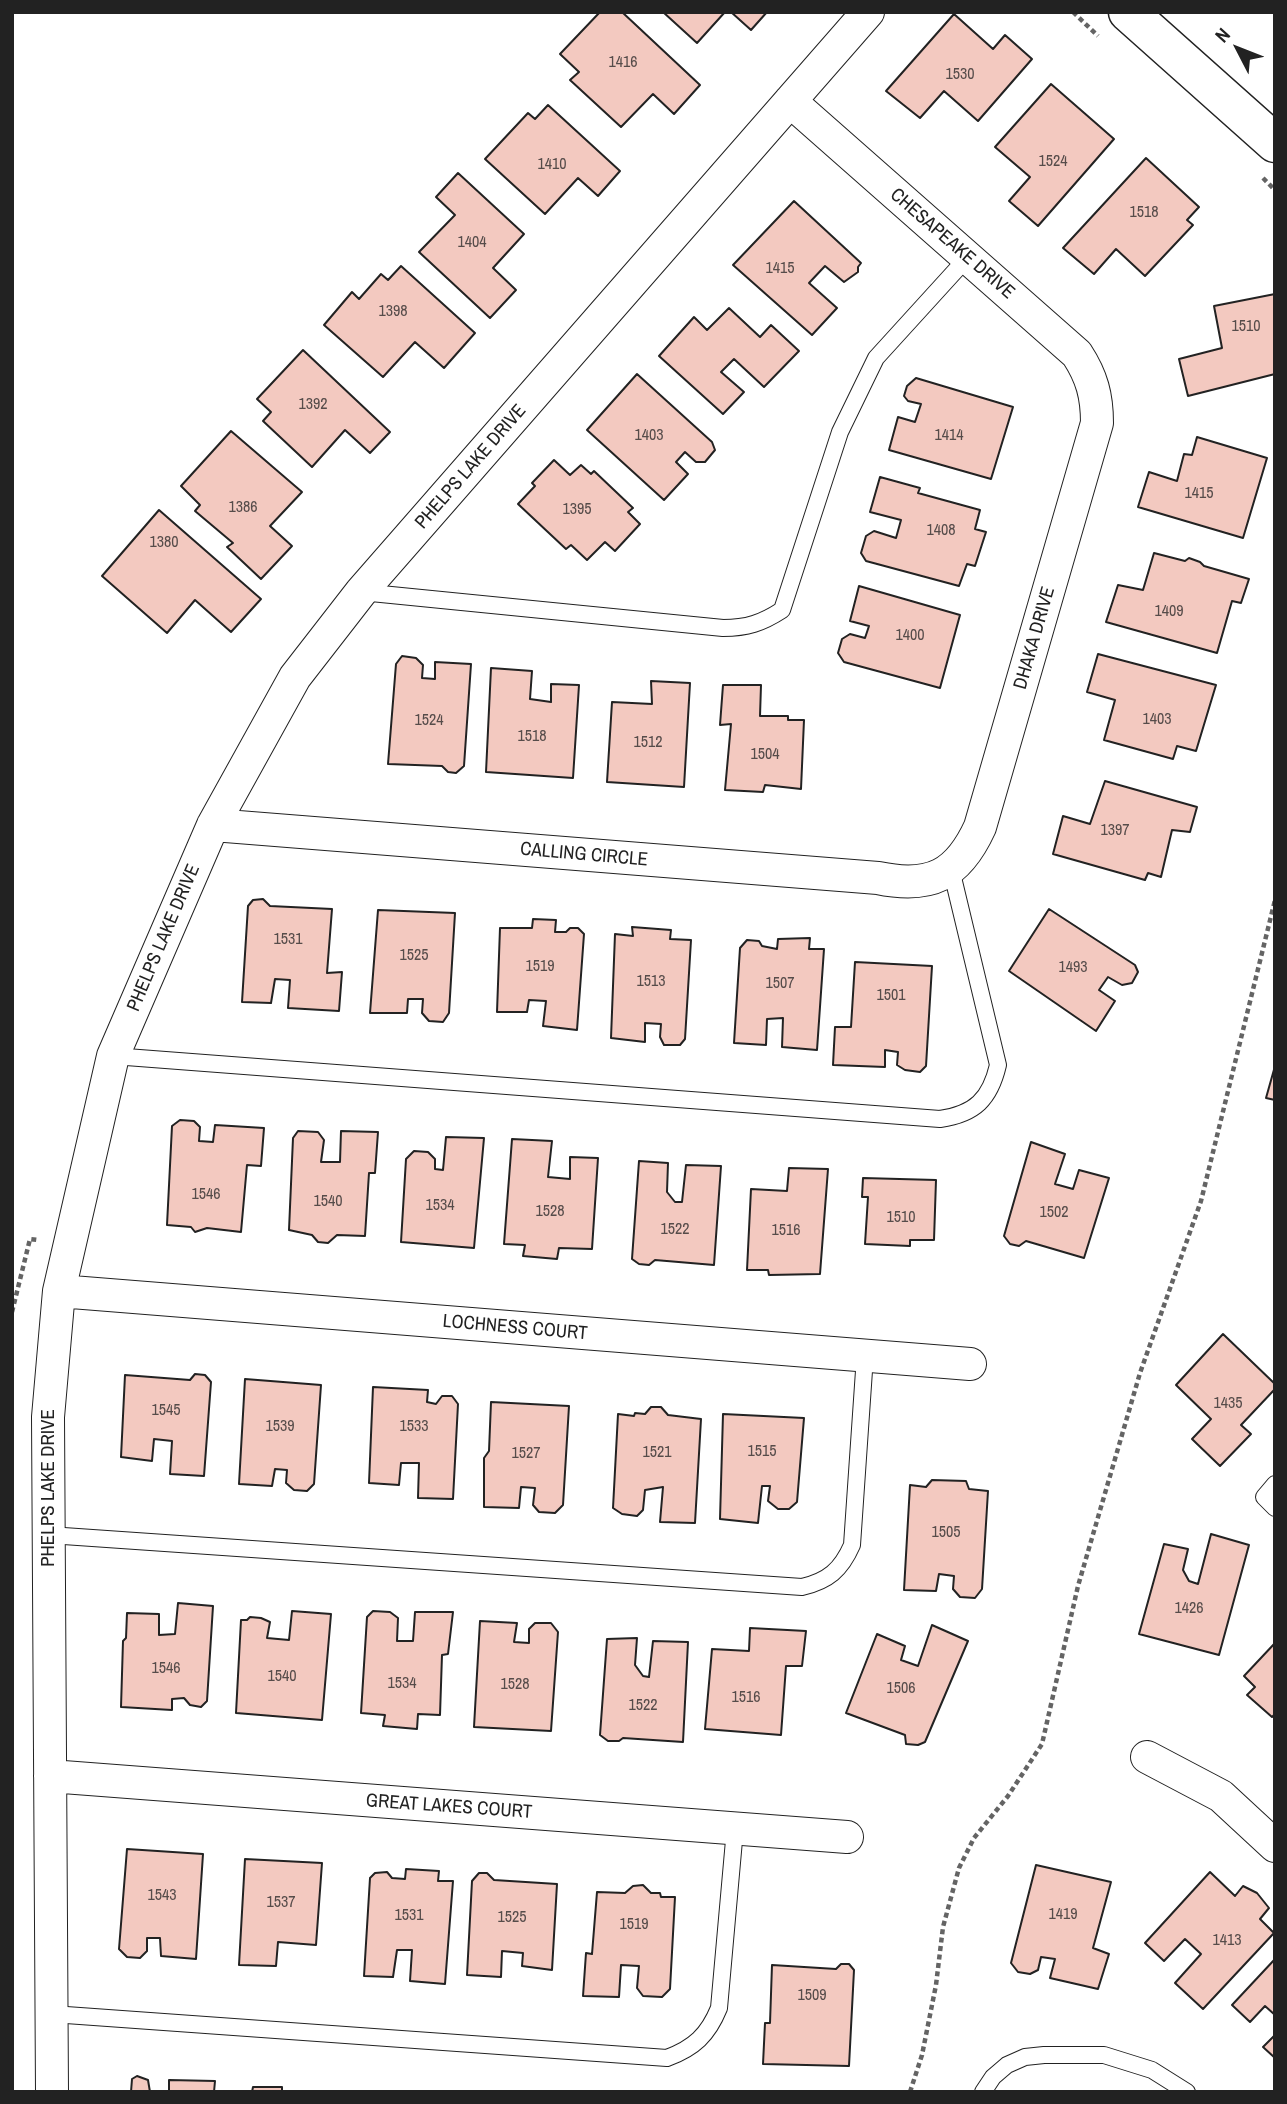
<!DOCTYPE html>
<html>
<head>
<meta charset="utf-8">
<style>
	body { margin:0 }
	#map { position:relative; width:1287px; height:2104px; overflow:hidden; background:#fff; font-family:"Archivo Narrow",sans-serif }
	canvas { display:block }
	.frame { position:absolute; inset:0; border:14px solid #222; pointer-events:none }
	.north { position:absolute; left:1203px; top:14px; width:70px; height:70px; -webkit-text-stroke:5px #fff; paint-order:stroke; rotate:312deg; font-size:19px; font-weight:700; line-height:28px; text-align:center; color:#222 }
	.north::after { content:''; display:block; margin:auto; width:24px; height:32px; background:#222; clip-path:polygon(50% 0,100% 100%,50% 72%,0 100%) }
</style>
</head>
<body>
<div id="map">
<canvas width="1287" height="2104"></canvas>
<div class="frame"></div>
<div class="north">N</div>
</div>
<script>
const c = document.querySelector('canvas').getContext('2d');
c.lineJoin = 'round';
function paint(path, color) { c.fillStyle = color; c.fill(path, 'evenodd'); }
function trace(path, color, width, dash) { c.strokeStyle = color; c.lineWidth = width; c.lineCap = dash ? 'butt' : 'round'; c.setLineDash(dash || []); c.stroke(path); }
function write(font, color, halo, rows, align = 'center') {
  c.font = font + ' "Archivo Narrow",sans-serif'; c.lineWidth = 5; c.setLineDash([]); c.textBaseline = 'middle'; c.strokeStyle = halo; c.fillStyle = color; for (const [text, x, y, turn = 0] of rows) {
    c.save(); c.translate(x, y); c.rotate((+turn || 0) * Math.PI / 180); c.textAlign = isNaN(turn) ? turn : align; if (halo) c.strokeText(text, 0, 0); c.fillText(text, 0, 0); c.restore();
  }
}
const building = new Path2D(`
	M600,12H622L700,85L674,114L653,94L621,127L570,80L579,72L560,54Z
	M663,12H725L697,43Z
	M731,12H767L751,30Z
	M954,14L993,49L1005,35L1032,59L978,121L944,91L920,118L886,91Z
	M1051,84L1114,139L1038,226L1009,201L1030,177L995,147Z
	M548,105L620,171L598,196L578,178L545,214L485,159L528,113L535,119Z
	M1146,158L1199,207L1187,220L1193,225L1145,276L1116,249L1094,274L1063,248Z
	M458,173L524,234L493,268L516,290L490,318L419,252L455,215L436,197Z
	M794,201L861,263L858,267V272L844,282L825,266L809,283L837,308L812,335L733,265Z
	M401,266L475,333L444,368L415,342L383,377L324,325L352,292L359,299L381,274L388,280Z
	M1275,294V374L1188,396L1179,359L1222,348L1214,306Z
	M729,308L760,337L771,325L799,351L764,387L734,359L721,372L744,392L723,414L659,356L694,317L707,330Z
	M303,350L390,432L370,453L345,430L312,467L263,421L271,412L257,399Z
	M637,374L712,442L715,450L705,462H696L685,452L676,462L688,474L664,500L587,430Z
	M916,378L1013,407L991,479L889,450L898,417L915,422L921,404L908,401L904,396L907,386Z
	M231,431L302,492L270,526L292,546L261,579L227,547L233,543L195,511L200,505L181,486Z
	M1197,437L1267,458L1243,538L1138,507L1149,472L1177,481L1184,454L1192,455Z
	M554,460L570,475L581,465L591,474L594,471L633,508L628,512L640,524L615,551L605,542L587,560L571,545L566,549L518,504L535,486L532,483Z
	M880,477L920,488L918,493L980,510L975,529L986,532L975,566L967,564L959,586L866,561L861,553L866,536L874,531L896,538L901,520L870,512Z
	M159,510L261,599L231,632L195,600L167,633L102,576Z
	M1154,553L1185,561L1189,558L1200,562L1204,566L1249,579L1241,603L1232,601L1217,653L1106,622L1118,585L1143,590Z
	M859,586L960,615L940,688L844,662L838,653L842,639L850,634L865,638L869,626L850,621Z
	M1098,654L1216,685L1196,751L1177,746L1173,759L1104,740L1115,700L1087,692Z
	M402,656L416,658L423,665L422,678L435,679V662L471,664L464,766L456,773L448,772L442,766L388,764L396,664Z
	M491,668L532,671L530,699L551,702V684L579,685L573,778L486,772Z
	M651,681L690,683L684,787L607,782L612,702L652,704Z
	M723,685H761L760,716H788V720H804L801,789L765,785L763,792L725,790L731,724L720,725Z
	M1105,781L1197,807L1190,832L1172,830L1161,877L1148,873L1145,880L1053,854L1063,816L1090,824Z
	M263,899L270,906L332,909L327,973L342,972L339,1011L288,1008L290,980L275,979L271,1003L242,1002L248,906L253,900Z
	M1049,909L1135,965L1138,972L1132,983L1122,985L1108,977L1099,990L1115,1001L1096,1031L1009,971Z
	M378,910L455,913L449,1013L443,1022L429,1021L422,1013L423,999H408L407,1013H370Z
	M533,919L556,920L555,932H566L570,928H578L584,934L577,1030L543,1026L546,1001L529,1000L527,1012H497L500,928H532Z
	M632,927L671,930L670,939L691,940L685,1039L680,1045H664L660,1037L661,1024L645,1023V1042L611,1038L615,934L633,936Z
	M810,938L809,949H824L817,1050L782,1047L783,1018L767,1019L766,1045L734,1043L740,948L747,940L759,941L762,946L777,949L778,939Z
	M855,962L932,966L926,1066L920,1072L905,1070L897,1065L898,1052L885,1050V1067L833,1065L835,1027H851Z
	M1275,1066V1100L1266,1098Z
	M180,1120L194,1121L200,1127L199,1141L213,1142L215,1125L264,1128L261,1166L247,1165L241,1232L207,1228L195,1232L191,1227L167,1225L172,1126Z
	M298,1131L318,1132L324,1140L321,1162H340L341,1131L378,1132L375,1173H369L365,1236L337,1235L328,1243L318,1242L312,1235L289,1230L293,1138Z
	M446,1137L484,1138L474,1248L401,1242L406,1159L414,1151L428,1152L435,1159V1169L443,1170Z
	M512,1139L552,1141L548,1177L570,1179V1157L598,1158L592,1249L559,1248L557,1259L523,1256L525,1245L504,1244Z
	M1031,1142L1065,1154L1055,1184L1073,1189L1079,1170L1109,1178L1084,1258L1026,1241L1019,1246L1010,1244L1004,1236Z
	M639,1161L668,1163L667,1192L675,1202H682L686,1165L721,1166L714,1265L655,1260L649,1265L639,1264L632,1259Z
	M789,1168L828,1169L820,1274L769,1275L768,1270H747L751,1189L787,1191Z
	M863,1178L936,1180L934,1240H910V1246L865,1244L868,1197H862Z
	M1223,1334L1275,1384V1389L1241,1425L1251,1434L1220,1466L1192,1439L1211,1419L1176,1385Z
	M195,1374L205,1375L211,1382L204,1476L170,1474L172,1441L154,1439L152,1461L121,1457L125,1375L190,1380Z
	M245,1379L321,1385L314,1484L307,1491L294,1490L286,1483L287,1470L275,1469L272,1486L239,1484Z
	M373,1387L428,1390L427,1402L436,1404L442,1396H452L458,1404L453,1499L418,1498L419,1463H401L399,1485L369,1483Z
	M491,1402L569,1406L563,1505L555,1513L539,1512L533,1505L535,1488L521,1487L519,1508L484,1507V1458L489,1451Z
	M651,1407H661L668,1415L701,1419L695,1523L660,1522L663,1487L645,1490L643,1510L637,1516L622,1514L613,1508L618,1414L634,1416L635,1413L645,1414Z
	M723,1414L804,1418L797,1502L789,1509H778L768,1501L770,1486H762L758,1523L720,1519Z
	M932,1480L966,1481L969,1489L988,1491L982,1589L975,1598L960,1597L953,1589L954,1576L939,1574L936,1591L904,1590L910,1485L926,1487Z
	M1211,1534L1249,1545L1219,1655L1139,1634L1164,1544L1188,1549L1183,1570L1189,1581L1198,1584Z
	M178,1603L213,1606L207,1701L201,1707L190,1705L184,1698L172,1699V1710L121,1707L123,1641L126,1638L127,1613L159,1614V1635L175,1634Z
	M292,1611L331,1614L322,1720L236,1713L241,1620H247L250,1617L261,1618L270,1622L267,1638L289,1640Z
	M373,1611L390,1612L398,1618L397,1641H413L415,1612H453L448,1654L442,1655L440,1715L418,1714L417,1729L383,1726L385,1715L361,1713L367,1617Z
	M480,1621L517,1623L514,1642L529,1643V1629L535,1623H551L558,1632L551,1731L474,1727Z
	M932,1625L968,1641L925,1742L918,1745L906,1744L905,1735L846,1713L877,1634L905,1646L901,1660L918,1666Z
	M750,1628L806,1631L802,1666H786L781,1735L705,1729L712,1649L749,1651Z
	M637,1638L635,1665L643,1676L649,1677L653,1641L688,1642L683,1742L623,1738L619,1741H608L600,1735L607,1639Z
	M1275,1643V1714L1272,1717L1247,1695L1255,1687L1244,1676Z
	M127,1849L203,1854L196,1959L161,1956L160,1938H147V1951L140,1958L127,1957L119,1949Z
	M245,1859L322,1863L316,1945L278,1942L276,1966L239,1965Z
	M1036,1865L1111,1882L1093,1948L1109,1954L1098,1989L1050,1978L1055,1959L1041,1957L1038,1970L1030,1974L1018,1972L1011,1963Z
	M406,1869L439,1871L438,1881H453L445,1984L410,1981L412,1950H397L393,1977L364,1976L370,1878L375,1873L387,1872L392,1878L405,1879Z
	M1210,1872L1235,1896L1243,1886L1257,1893L1269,1908L1260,1919L1274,1933L1203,2009L1175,1983L1201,1954L1185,1939L1164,1961L1145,1943Z
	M479,1873H487L494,1880L557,1884L552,1970L522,1966L523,1953L502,1951L501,1977L467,1975L472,1881Z
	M643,1885L651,1893H660L661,1897H675L670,1989L662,1997L643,1996L637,1988L639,1966L621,1965L619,1997L583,1996L586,1953L592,1954L597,1892L625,1893L633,1886Z
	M1275,1959V2015L1265,2006L1250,2022L1232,2005Z
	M841,1964H849L854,1970L849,2066L763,2064L765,2023H770L772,1965L836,1969Z
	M1275,2035V2058L1263,2047Z
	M137,2076L148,2080L150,2092H131L132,2079Z
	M169,2080L215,2081L214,2092H169Z
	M253,2087H282V2092H252Z`);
paint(building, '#f3c9c0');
trace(building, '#222', 2);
const service = new Path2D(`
	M361,592L723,628C747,628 762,623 782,610L840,432L876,358L967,258
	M113,1056L940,1119C975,1114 990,1099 998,1065L951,869
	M1275,1484L1264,1497L1275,1508
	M49,1535L802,1587C828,1581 841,1570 852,1545L865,1356
	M52,2014L667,2058C694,2048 708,2035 719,2008L735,1829
	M983,2092L993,2077L1007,2065L1025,2057L1044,2055H1104L1152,2070L1187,2092`);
const minor = new Path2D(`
	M213,825L878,878C931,889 958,875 980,827L1097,423C1097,396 1092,377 1077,354L790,101
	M59,1291L970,1364
	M1147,1757L1221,1796L1275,1846
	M50,1776L847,1837
	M52,2092L48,1417L59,1291L113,1056L213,825L295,677L361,592L868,12`);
const primary = new Path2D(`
	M1128,12L1275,143`);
trace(service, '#222', 18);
trace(minor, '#222', 34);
trace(primary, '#222', 41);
trace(new Path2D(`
	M1073,12L1098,36
	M1263,178L1275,190
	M12,1312L30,1239L38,1240
	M910,2092L922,2055L936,1985L943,1927L959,1868L974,1838L1008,1796L1042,1744L1078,1586L1140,1373L1201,1201L1275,900`), '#646464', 4.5, [5, 3.5]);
trace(service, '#fff', 16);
trace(minor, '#fff', 32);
trace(primary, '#fff', 38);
write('16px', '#564c4a', null, [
	["1416",623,63],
	["1530",960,75],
	["1524",1053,162],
	["1410",552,165],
	["1518",1144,213],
	["1404",472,243],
	["1415",780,269],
	["1398",393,312],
	["1510",1246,327],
	["1392",313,405],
	["1403",649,436],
	["1414",949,436],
	["1415",1199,494],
	["1386",243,508],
	["1395",577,510],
	["1408",941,531],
	["1380",164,543],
	["1409",1169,612],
	["1400",910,636],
	["1403",1157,720],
	["1524",429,721],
	["1518",532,737],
	["1512",648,743],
	["1504",765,755],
	["1397",1115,831],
	["1531",288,940],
	["1525",414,956],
	["1519",540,967],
	["1493",1073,968],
	["1513",651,982],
	["1507",780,984],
	["1501",891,996],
	["1546",206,1195],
	["1540",328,1202],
	["1534",440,1206],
	["1528",550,1212],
	["1502",1054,1213],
	["1510",901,1218],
	["1522",675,1230],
	["1516",786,1231],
	["1435",1228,1404],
	["1545",166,1411],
	["1539",280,1427],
	["1533",414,1427],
	["1515",762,1452],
	["1521",657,1453],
	["1527",526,1454],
	["1505",946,1533],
	["1426",1189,1609],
	["1546",166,1669],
	["1540",282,1677],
	["1534",402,1684],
	["1528",515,1685],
	["1506",901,1689],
	["1516",746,1698],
	["1522",643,1706],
	["1543",162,1896],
	["1537",281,1903],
	["1419",1063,1915],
	["1531",409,1916],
	["1525",512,1918],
	["1519",634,1925],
	["1413",1227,1941],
	["1509",812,1996]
]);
write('19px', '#222', '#fff', [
	["CHESAPEAKE DRIVE",952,244,41],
	["PHELPS LAKE DRIVE",471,467,-49],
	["DHAKA DRIVE",1035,638,-74],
	["CALLING CIRCLE",584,855,5],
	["PHELPS LAKE DRIVE",164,938,-67],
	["LOCHNESS COURT",515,1328,5],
	["PHELPS LAKE DRIVE",49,1488,-90],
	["GREAT LAKES COURT",449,1807,4]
]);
</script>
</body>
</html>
